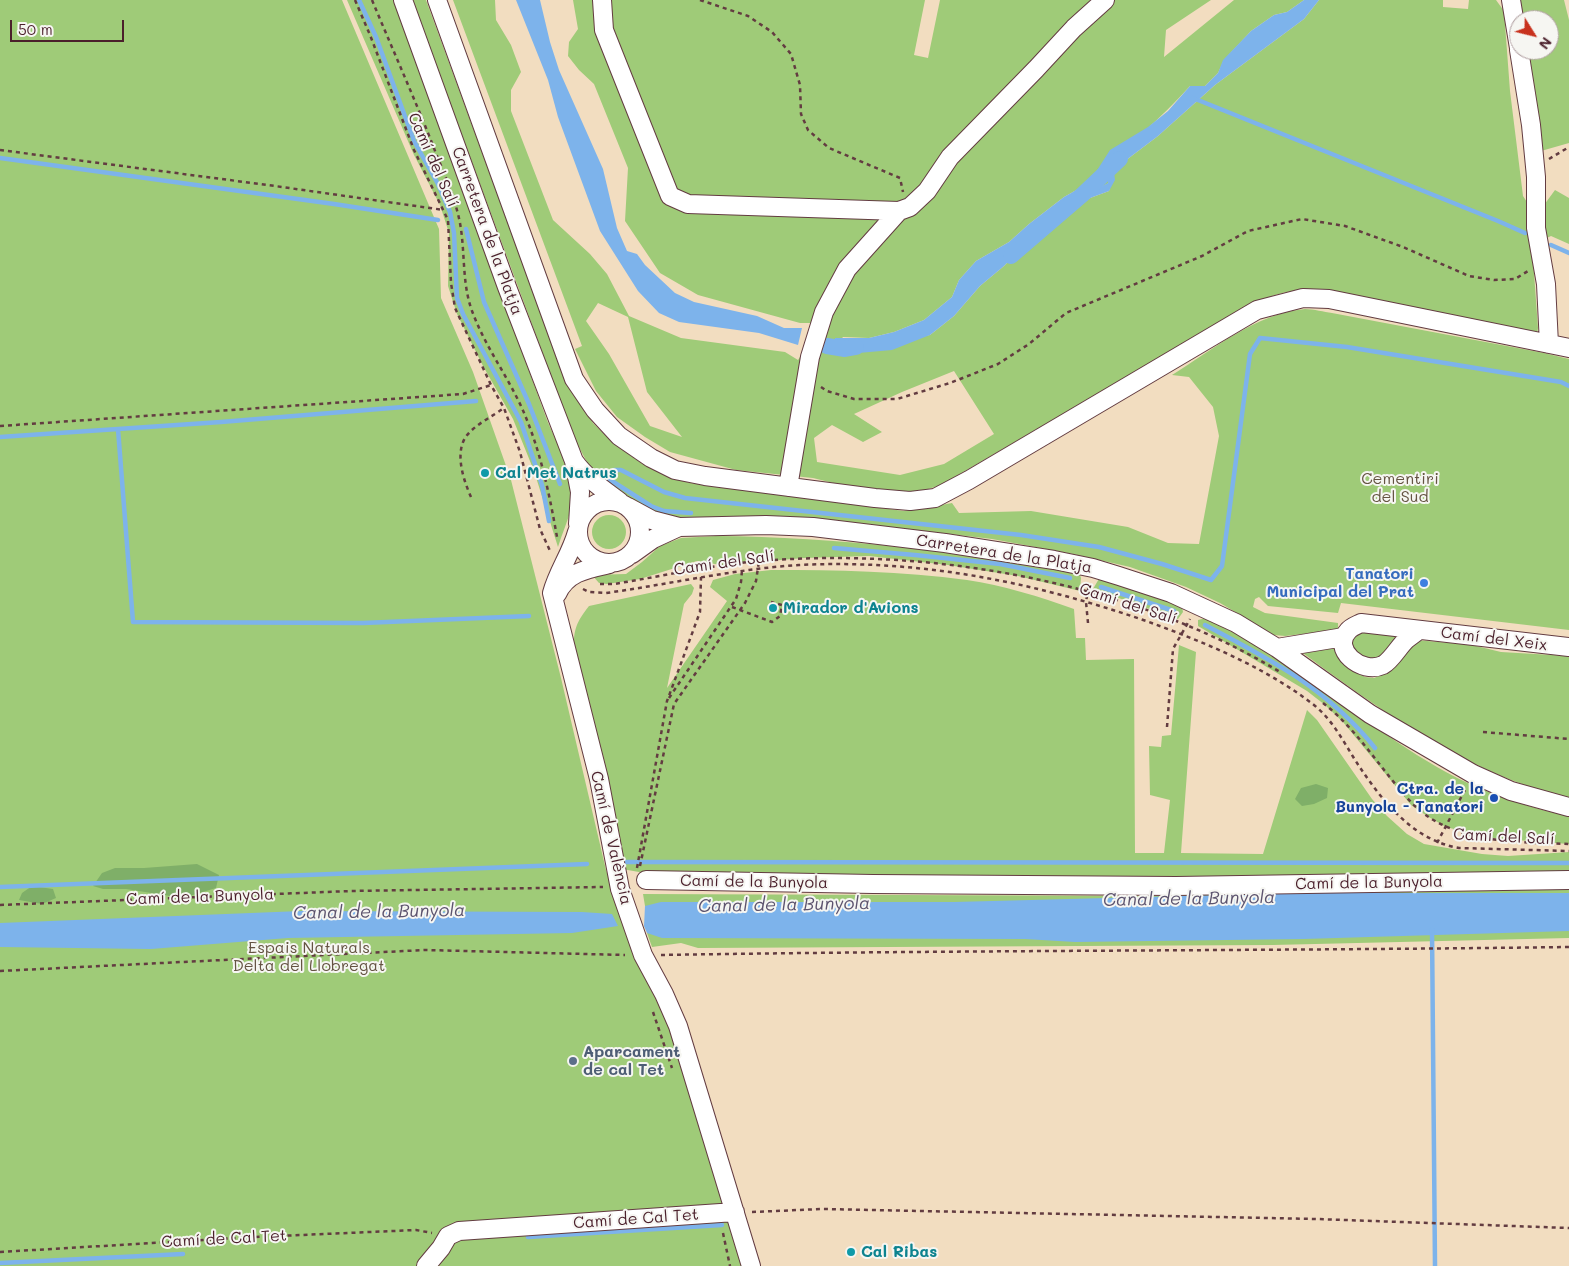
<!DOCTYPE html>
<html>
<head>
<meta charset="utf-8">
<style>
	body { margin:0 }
	#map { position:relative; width:1569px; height:1266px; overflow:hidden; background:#f2ddc0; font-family:Mali,sans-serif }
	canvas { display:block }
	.north { position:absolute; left:1509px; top:10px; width:50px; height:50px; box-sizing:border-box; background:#f6f6f2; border:1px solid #b1a0a2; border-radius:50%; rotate:126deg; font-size:14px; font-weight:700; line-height:20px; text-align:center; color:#4a1f2b }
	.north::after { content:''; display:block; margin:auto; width:18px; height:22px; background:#c8321e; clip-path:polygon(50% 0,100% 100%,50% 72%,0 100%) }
	.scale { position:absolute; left:10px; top:20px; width:114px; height:22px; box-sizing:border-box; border:2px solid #4a1f2b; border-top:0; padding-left:6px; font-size:15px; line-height:18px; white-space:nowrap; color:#4a1f2b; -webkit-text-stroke:4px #f6f6f2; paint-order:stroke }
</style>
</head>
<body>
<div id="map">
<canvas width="1569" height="1266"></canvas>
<div class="north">N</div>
<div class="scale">50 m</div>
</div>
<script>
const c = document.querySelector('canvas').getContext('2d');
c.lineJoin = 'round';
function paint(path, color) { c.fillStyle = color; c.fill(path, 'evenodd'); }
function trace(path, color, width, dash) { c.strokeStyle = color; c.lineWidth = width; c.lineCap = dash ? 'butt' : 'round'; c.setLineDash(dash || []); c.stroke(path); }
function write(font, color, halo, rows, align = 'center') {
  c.font = font + ' Mali,sans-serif'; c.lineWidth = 4; c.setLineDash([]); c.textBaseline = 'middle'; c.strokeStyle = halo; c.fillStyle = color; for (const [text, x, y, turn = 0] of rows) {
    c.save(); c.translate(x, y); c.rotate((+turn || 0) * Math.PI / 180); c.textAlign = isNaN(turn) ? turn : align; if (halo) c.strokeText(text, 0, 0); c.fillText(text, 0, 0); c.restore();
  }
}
paint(new Path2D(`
	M0,0H342L439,229L441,298L473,372L511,480L561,678L606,870L643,968L673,1028L742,1266H0Z
	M347,0H393L547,420C557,445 578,478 572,506C568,520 562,534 558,547L534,471L513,419L483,366L457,314L448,286L449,233L440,205L414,155Z
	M412,0H426L539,308L573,392L593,423L611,441L641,463L666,476L690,483L904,511L920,509L952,503L959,513L1031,511L1128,527L1168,543L1199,544L1219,436L1213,407L1189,377L1172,375C1212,350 1257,313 1305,309C1314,309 1324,312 1332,313L1544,353L1569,359V630L1341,603L1338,613L1268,606L1259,597L1255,599L1253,607L1265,613L1338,623V630L1285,636L1274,635L1220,603L1186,587L1130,567L1073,554L992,539L864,524L768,516L666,518L650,513L608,484L588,464L574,438Z
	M453,0H495L496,20L511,45L521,72L511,90V111L553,220L590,254L607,274L629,316L681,338L785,352L798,360L805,349L811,323H800L698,295L660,273L625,221L628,168L594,84L579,70L568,56L569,42L578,29L573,0H925L914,55L928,58L940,0H1211L1166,30L1164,57L1234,0H1304L1287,12L1274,15L1251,31L1224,60L1218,73L1205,86H1190C1161,119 1127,146 1095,175L1102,172L1108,176L1109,183L1093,191L1089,183L1064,197L1029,224L1009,242L976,261L959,280L952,297L924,320L894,332L869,338L843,337L834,348L930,335L954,316L980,286L1004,266L1046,223L1082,201L1109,191L1114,172L1121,164L1158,136L1215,85L1304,19L1319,0H1443V7L1468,9L1469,0H1496L1504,11L1510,91L1523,196L1536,216L1555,190L1569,198V244L1551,236L1532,245L1538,328L1537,334L1328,290C1293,289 1282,291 1250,305L941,485L922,491L903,493L845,486L813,478L736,470L670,452L645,437L617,417L596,391L575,349L582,346ZM598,303L628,317L647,392L682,437L650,426L609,354L586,321ZM954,371L994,434L944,464L900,475L817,462L814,438L832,425L863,442L882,432L854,414L902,392Z
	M1511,0H1564L1569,20V143L1534,153ZM1519,20H1549V50H1519Z
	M592 532a17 17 0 1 1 34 0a17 17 0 1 1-34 0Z
	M716,536C838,537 959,552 1079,572L1081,578L1080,591L1018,576L948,565L869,556L804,558L721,565L697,561L640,579L607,584L599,583L592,575L626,574L642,562L660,546L681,538Z
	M771,570C837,570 902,571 967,580C1003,585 1040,597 1074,609L1076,638H1085L1086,660L1134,659L1135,853H1164L1170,800L1150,795L1149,746L1161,747L1162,736L1171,735L1179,645L1196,652L1181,853L1263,854L1307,710L1317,720L1372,799L1387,816L1407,834L1424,844L1482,854L1508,856L1569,852V872L1087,879L639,872L622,869L574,649C573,630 577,621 589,606L691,584L694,588L692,594L684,604L667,688L727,601L710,587L713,580L735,574Z
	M1100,577L1151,593L1182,607L1183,612L1178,619L1093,589Z
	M1206,618C1232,632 1259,645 1283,661C1335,696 1383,736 1437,767C1474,789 1527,808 1569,816V844L1489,838L1446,827L1427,816L1411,805L1343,722L1325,705L1307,691L1198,626V620Z
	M1361,632L1403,635L1385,655L1370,661L1354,653L1351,641L1355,635Z
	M1416,640L1472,645L1501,652L1569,656V799C1547,792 1525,786 1504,777C1430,747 1364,698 1300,651L1336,645L1352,670L1365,677L1374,678L1386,673Z
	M1569,887V900L658,909L645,906L643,894L1161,896Z
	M1569,925V938L1273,945L698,948L681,943L652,947L647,933Z`), '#9fcb78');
paint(new Path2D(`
	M1316,784L1328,788L1327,798L1314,804L1302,806L1295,799L1301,788Z
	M197,864L219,875L216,888L183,898L126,889H103L93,886L102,873L115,868H144Z
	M32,886L53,889L56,898L42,904L19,900L22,893Z`), '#7faf68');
paint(new Path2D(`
	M516,0H540L550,42L559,70L603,169L617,228L627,251L637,254L645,265L675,293L694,302L757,316L784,328H802L798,345L759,333L679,322L659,313L638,291L600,231L558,117L548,80Z
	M1304,0H1319L1304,19L1215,85L1158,136L1121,164L1114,172L1115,180L1109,191L1082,201L1046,223L1004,266L980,286L954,316L930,335L892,350L836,355L834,348L835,338H869L894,332L924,320L952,297L959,280L976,261L1009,242L1029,224L1064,197L1089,183L1093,191L1108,183V176L1102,172L1094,175L1110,150L1148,127L1168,111L1190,86H1205L1218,73L1223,60L1251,31L1274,15L1287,12Z
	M1299,893H1569V931L1303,939L1075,942L1025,939L662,938L647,933L644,926L645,906L661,902H954Z
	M301,911L582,912L612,914L618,926L572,933L288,938L151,949L0,947V923Z`), '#7db3eb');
trace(new Path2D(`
	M359,0L376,37L414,141L438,184L450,212L454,233L457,298L463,314L521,422L542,485L549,521
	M1193,98L1498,221L1525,233
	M0,158L334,204L438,220
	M466,229L484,302L529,404L560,484
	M1551,245L1569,253
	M118,429L133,622L363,623L529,616
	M0,437L221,422L476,401
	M614,470H621L664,492L685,498L1021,535L1099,547L1162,564L1211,580L1222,566L1250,354L1260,338L1347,347L1561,382L1569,386
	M601,474L651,506L664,511L691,513
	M834,548L915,555L1000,564L1070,578
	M1101,587L1174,611
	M1205,625C1270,659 1328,689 1375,748
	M624,862L1569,863
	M0,887L587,864
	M1432,929L1435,1266
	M528,1237L722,1225
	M0,1263L183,1254`), '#7db3eb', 4.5);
trace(new Path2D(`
	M1011,256L1082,195L1120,159
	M827,346L845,349L856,347`), '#7db3eb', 16);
const minor = new Path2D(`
	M403,0L507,287L574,461L580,492L578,524
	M437,0L574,379L595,410L619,436L651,458L675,470L705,476L875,498L910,501L935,498L969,480L1257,310L1303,298L1329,299L1569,348
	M602,0L604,30L670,196L688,204L899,211
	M1511,0L1519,48
	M1519,50L1531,125L1536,177V228L1546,284L1549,344
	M574,461C586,478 604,490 620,502
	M788,487L810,357L824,312L847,269L899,211L910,207L927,191L950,157L1036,69L1074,28L1105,0
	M578 532a31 31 0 1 1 62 0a31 31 0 1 1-62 0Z
	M628,507L652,520L679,527L766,525L813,527L945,543L1054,560L1093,568L1119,576L1171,593L1236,623L1277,648L1370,714L1473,774L1511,791L1569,807
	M577,532C571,554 558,571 552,593L599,779L620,889L643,955L664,994L678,1026L751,1266
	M632,554L653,539L679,527
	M557,594C567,572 587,569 610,564
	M1419,630C1415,633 1411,636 1407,639C1399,646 1392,660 1383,665C1361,675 1331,649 1348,631C1351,627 1357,625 1361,623L1569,647
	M1277,648L1344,637
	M646,880L873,884L1176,886L1569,880
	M426,1266L441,1248L448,1236L459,1231L735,1212`);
trace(minor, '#633c41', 20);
trace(new Path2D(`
	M355,0L370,35L414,150L448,220L451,283L455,308L491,385L504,408L520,452L540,529L551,553
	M372,0C392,48 413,95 432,143C441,167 452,190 458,214C466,245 461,278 471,308C483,343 505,372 521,406C540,448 549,492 557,537
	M700,0L748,16L772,32L791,54L800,85L801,114L808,130L829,148L900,178L903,192
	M0,150L275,186L444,210
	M1549,159L1569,147
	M821,387L827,391L854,399H897L950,383L998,364L1029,344L1066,313L1202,256L1248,231L1302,219L1345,226L1403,247L1469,276L1494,280L1515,279L1528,271
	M0,426L463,394L491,385
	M471,497C463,479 453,449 469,433C478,423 493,416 504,408
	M600,584H614C663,576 711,565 760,561C932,547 1131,582 1280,672
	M583,589L589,592L606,593C671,584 734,569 799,565C921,559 1034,582 1149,622C1206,643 1265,667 1314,705C1334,721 1345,745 1359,766C1383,802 1413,840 1459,848L1569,851
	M732,607L772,622L780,616L782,605L771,602
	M1088,623L1086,602L1089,584
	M669,698L736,599L741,582L742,570
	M1323,703C1358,730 1381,770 1411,802C1450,844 1517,842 1569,844
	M1167,727L1173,649L1190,619
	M1483,732L1569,739
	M1437,843L1466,788
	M640,866L674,704L745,603L756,581L759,561
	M637,868L667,701L700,612L701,577
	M0,905L351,891L603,887
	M661,955C963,950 1266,951 1569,947
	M0,971L425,950L625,955
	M653,1012L672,1068
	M752,1212L822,1209L1317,1219L1569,1228
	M723,1233L730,1266
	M0,1252L255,1237L416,1230L432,1233`), '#633c41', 2.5, [4, 4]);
trace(minor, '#fff', 18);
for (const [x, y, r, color] of [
	[485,473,5,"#0f9aa8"],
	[1424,583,5,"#3f7fe0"],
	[773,608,5,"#0f9aa8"],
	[1494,798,5,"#1a4fb4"],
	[573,1061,5,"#5c6f8a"],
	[851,1252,5,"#0f9aa8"]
]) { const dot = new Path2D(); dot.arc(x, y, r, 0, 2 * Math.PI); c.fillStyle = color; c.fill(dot); trace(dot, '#f6f6f2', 2); }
write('16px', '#4a1f2b', '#f6f6f2', [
	["Camí del Salí",433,160,66],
	["Carretera de la Platja",487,231,70],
	["Carretera de la Platja",1004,554,9],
	["Camí del Salí",724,563,-8],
	["Camí del Salí",1128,604,18],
	["Camí del Xeix",1494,639,7],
	["Camí del Salí",1504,837,3],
	["Camí de València",611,838,77],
	["Camí de la Bunyola",754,882,1],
	["Camí de la Bunyola",1369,883,-1],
	["Camí de la Bunyola",200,897,-2],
	["Camí de Cal Tet",636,1219,-4],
	["Camí de Cal Tet",224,1239,-3]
]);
write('bold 16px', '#0d838f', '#f6f6f2', [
	["Cal Met Natrus",495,473],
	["Mirador d'Avions",783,608],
	["Cal Ribas",861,1252]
], 'left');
write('16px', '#645342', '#f6f6f2', [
	["Cementiri",1400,479],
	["del Sud",1400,497],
	["Espais Naturals",309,948],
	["Delta del Llobregat",309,966]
]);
write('bold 16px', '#366cbe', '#f6f6f2', [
	["Tanatori",1414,574],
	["Municipal del Prat",1414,592]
], 'right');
write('bold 16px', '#164399', '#f6f6f2', [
	["Ctra. de la",1484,789],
	["Bunyola - Tanatori",1484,807]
], 'right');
write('bold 16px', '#4e5e75', '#f6f6f2', [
	["Aparcament",583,1052],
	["de cal Tet",583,1070]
], 'left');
write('italic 18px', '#5c536e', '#f6f6f2', [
	["Canal de la Bunyola",1189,899,-1],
	["Canal de la Bunyola",784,905,-1],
	["Canal de la Bunyola",379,912,-1]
]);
</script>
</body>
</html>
